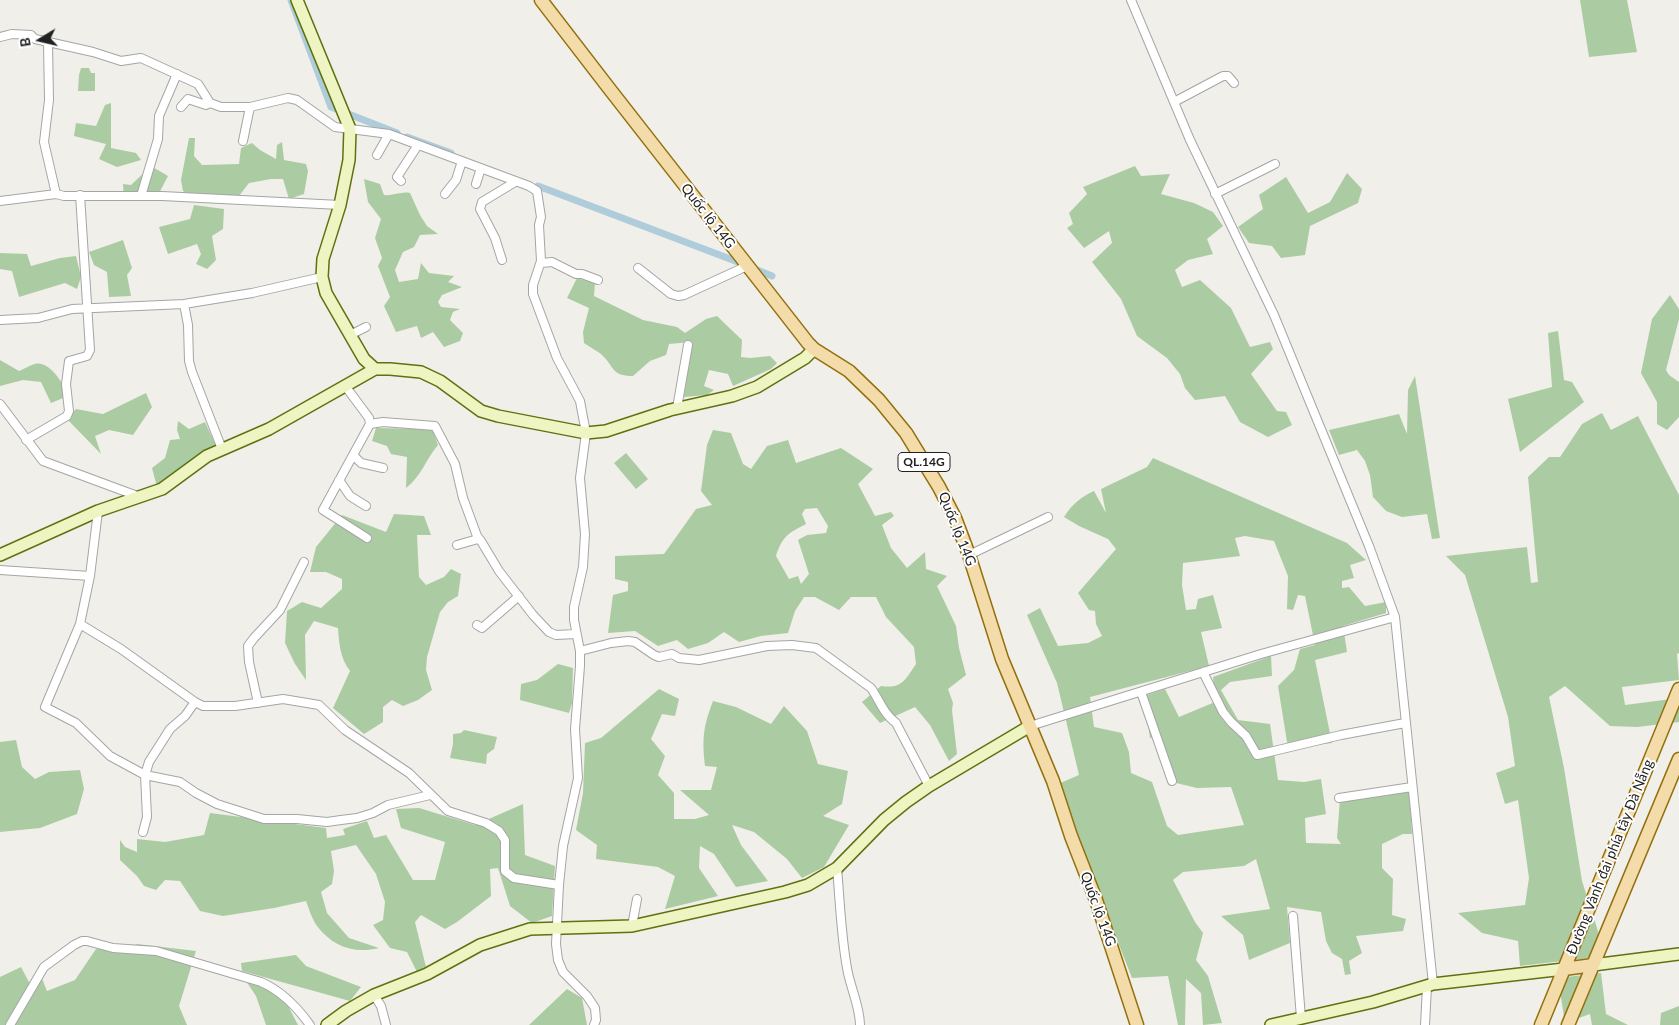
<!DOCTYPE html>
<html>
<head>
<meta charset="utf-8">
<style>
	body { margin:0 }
	#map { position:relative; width:1679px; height:1025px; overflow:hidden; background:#f1efe9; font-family:Lato,sans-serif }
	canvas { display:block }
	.north { position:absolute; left:15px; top:15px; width:50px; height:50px; -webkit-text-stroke:4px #fff; paint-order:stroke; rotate:261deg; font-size:14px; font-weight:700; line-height:20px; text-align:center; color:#212121 }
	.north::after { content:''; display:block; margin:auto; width:18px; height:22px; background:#212121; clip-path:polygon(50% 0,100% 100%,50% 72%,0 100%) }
</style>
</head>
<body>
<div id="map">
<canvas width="1679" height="1025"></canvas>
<div class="north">B</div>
</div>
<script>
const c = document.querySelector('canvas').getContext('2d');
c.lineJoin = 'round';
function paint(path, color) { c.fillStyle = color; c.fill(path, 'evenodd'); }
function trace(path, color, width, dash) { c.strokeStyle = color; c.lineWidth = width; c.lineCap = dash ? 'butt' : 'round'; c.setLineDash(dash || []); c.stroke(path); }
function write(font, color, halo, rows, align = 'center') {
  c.font = font + ' Lato,sans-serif'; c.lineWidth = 4; c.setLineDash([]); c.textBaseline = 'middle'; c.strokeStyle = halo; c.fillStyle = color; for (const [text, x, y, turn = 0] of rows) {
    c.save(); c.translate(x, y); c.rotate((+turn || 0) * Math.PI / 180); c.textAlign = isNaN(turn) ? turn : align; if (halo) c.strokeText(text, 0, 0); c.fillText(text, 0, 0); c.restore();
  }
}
paint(new Path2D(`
	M1580,0H1627L1637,52L1589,57Z
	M81,68H89L91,73H95V91H78L79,75Z
	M111,103V148L136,153L141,160L117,167L99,159L106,144L74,136L76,123L96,126L105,105Z
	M189,138H195L194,156L202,165L239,164L241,148L252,143L260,150L276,159L277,145L282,142L284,160L306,164L308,171L304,194L289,199L283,179H271L249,183L239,196L190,195L183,191L181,180Z
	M151,166L168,176L155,201L124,200L123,184L131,185Z
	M1135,166L1141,176L1170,174L1161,194L1194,203L1213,212L1223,226L1207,239L1213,254L1188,260L1175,270L1182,287L1200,280L1231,308L1250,347L1270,342L1273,349L1251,374L1277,411L1286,412L1292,425L1268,437L1240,422L1225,396L1195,400L1185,388L1180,374L1167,358L1137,336L1121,299L1092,262L1112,243L1109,231L1084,248L1067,228L1073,224L1069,213L1087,194L1083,187Z
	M1347,173L1362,189L1358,203L1310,226L1305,255L1281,258L1272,246L1249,243L1238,227L1263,209L1259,195L1286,177L1308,213L1330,202Z
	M364,179L380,184L384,195C393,196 401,191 410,193L420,215L427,226L438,234L420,235L414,247L403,252L395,270L399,282L418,279L421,263L429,273L454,276L448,282L462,287L442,295L438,302L441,307L460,309L453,312L450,320L463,333L460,341L444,347L433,332L421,338L417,326L396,332L384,306L390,297L378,266L382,258L375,238L381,219L368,202Z
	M194,205L224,209L223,229L212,236L216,260L207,269L196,264L201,254L197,244L168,254L159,227L190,219Z
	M123,240L132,268L127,275L131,296L109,297L107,272L94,265L89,252Z
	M0,253L27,254L31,266L60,258L76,256L81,277L77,289L65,283L19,297L12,271L0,269Z
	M577,278L595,283L594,296L643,320L677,327L685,333L706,319L717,316L742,340L741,357L750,358L770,356L777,363L771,369L733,386L728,374L709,370L704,386L714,390L707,395L684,397L691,342L669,344L666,355L650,361L633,376C611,376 615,367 601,354C596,350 589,347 584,343L583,332L589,308L567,298Z
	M1670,295L1679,309V319L1666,370L1669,375L1679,382V417L1667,430L1657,424V402L1641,373L1652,319Z
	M1558,331L1564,380L1572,382L1584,402L1520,452L1508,399L1552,387L1548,333Z
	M0,360L19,371C24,369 30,365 35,364C49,360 64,384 68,396L51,403L41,382L23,380L0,386Z
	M1415,376L1440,538L1432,539L1427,514L1402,517L1386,511L1373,497L1370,475L1365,461L1357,450L1339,455L1329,430L1399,414L1407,434L1408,390Z
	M146,393L152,407L133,435L109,430L95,436L101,454L67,419L76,409L103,414Z
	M1602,413L1611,430L1638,416L1679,495V653L1677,654L1679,680L1622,687L1625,705L1679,698V722L1637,727L1610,726L1565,686L1549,697L1564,768L1582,881L1598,931L1597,957L1520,966L1518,941L1482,933L1458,913L1525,905L1529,878L1518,800L1505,804L1496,773L1515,766L1508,717L1465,575L1446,556L1527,547L1531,583L1538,582L1528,477L1549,457H1560L1582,424Z
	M178,421L189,429L205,422L216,446L157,487L152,468L165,458L170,440L180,439L177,430Z
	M376,428L429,429L433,431L438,445C426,459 421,477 406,488L407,457L391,454L387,446L372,441Z
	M713,430L731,433L743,464L751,469L767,446L788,440L796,463L841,448L873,469L858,484L875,516L891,512L894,516L882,525L891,548L907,568L925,552L926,569L947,576L937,586L956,626L959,648L966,675L948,689L953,703L952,710L957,754L949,761L930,725L915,707L880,723L862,702L881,686C902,689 905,680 916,664L914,647L886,617L876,597H851L839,610L815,597H804L795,611L788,633L761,636L739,642L724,632L708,643L688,649L677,640L658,646L635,631L608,633L613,595L628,591V582L615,579V556L664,554L696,509L712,505L701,491L707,445ZM817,508L828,526L826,533L807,535L798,540L809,574L801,584L798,576L789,579L776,556C782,537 788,533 806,524L802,514L805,509Z
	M626,453L648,479L636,489L614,463Z
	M1153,458L1347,543L1366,560L1350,565L1354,578L1342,581V588L1349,587L1365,606L1386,602V613L1343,626L1347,652L1315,660L1332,743L1288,748L1278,686L1294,670L1300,649L1315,645L1305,596L1298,595L1293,610L1287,609L1288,576L1274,541L1245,536L1235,538L1240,556L1183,563L1182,585L1186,610L1196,609L1198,599L1213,595L1222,628L1201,632L1209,666L1090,697L1094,727L1122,733L1129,752L1131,773L1152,782L1167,826L1178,835L1244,825L1231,787L1197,788L1176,783L1158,737L1150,738L1144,696L1165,689L1179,717L1215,702L1213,677L1271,656L1272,676L1230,682L1221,690L1238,720L1270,724L1278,780L1304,782L1321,779L1326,814L1305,818L1306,843L1341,844L1337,838L1340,799L1409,784L1412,834H1403L1382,844V868L1393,879L1392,915L1406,919L1403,931L1356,936L1362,953L1349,961L1351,974L1345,975L1342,959L1332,953L1326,941L1321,912L1287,907L1290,943L1249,960L1243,935L1221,916L1270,909L1256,859L1244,866L1183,872L1173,880L1195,922L1203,933L1196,960L1208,976L1222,1023L1203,1025L1201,993L1186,979L1185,1025H1178L1168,976L1132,978L1103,904L1058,784L1079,775L1057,683L1027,615L1040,608L1058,646L1088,643L1102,636L1096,624L1095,611L1089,610L1078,593L1116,549L1108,539L1079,526L1064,517C1072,504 1081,497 1094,491L1106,513L1101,489L1147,467Z
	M394,514L424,516L431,535H417L419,577L426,585L444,577L451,569L461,574L458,596L448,602L440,612L427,657L426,670L432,690L418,700L403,706L392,700L383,707V722L364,734L333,708L350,671C340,658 339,643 338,628L314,621L305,635L306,680L295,664L285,643L287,611L302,602L321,608L342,589V579L326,572H310L316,547L342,515L386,532Z
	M558,664L573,668L572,703L569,713L520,700L521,684L537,680Z
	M659,689L679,699L675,716L662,714L651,739L665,756L658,775L674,793V819H695L709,815L680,790H711L717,767L705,766C702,739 703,727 713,701L736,707L771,724L784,706L807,731L818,764L848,771L842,804L823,816L849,825L824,867L802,878L787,859L754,832L732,825L741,845L768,881L736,887L714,854L700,846L699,868L718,896L665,909L675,876L658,867L596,859L597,845L576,830L583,793L585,743L601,738Z
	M464,730L497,737L494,749L487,754L486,764L450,758L453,744V734L461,733Z
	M16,740L22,767L35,779L49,772L80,770L84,789L77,814L40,828L0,832V742Z
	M523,804L525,855L555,866L552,916L532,923L510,906L498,868L490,869L491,896L457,922L445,929L421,915L415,922L426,967L417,972L407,952L390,948L373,925L383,920L385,902L376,874L356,845L331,851L334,871L332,884L321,892L327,913L349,938L379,948C354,954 333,947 317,926C312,919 309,909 306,901L274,908L223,916L200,911L180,881L165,880L156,890L144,886L137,876L120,860V840L125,847L137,852V839L165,842L204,835L210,813L326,828L327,838L345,835L343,829L367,821L374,838L386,835L413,880H435L445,842L401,828L396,809L419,808L475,825Z
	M137,944L196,951L179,1006L187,1025H0V977L21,967L30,984L41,976L47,991L75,980L96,949L124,950Z
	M296,955L306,966L361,987L350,1001L242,971L241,963Z
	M1601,973L1606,1014L1628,1025H1592L1590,1014L1565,1023L1558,978Z
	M264,980L269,990L285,1000L298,1025H266L256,996L246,981Z
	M567,989L582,998L587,1025H529Z
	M1679,1006V1025H1660L1661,1013Z`), '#abcca2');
trace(new Path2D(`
	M291,0L331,107L339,110
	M346,113L397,133
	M407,137L451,153
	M538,186L738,262
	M757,270L772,276`), '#aeccda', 7);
const street = new Path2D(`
	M1131,0L1190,140L1274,315L1369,546L1395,617L1433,984
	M0,37L12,34L31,35L35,39L93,52L121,61L141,58L198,84L210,103L221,107H250L288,98L297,100L335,127L389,134L529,186L537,191L541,217L539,225L541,261L533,285V294L557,358L580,401L586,433L580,478L585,534L583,567L574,607V620L580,651V666L575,729L578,778L563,846L559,885L556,944L558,960L563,972L587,996L595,1008L596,1020L594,1025
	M48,43L49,100L44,142L56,194L64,196H162L340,205
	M1174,102L1223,76H1228L1234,83
	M181,107L188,99L206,105L210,103
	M243,141L250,107
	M377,155L389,134
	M401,181L397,177L418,145
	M476,184L481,168
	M445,194L456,180L462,161
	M1215,194L1275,164
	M141,196L158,139L159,116L177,74
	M0,201L56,194
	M502,260L495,238L480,209L482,202L515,182
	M541,263L552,262L576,274H582L598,280
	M638,268L671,294L678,296L684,295L747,266
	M184,304L188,325L189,361L192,372L222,449
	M0,320L38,318L72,309L184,304L252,293L322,277
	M350,335L366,327
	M346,387L369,418L370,424L323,510L367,538
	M0,404L43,461L140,497
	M677,408L688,345
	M370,424L383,422L435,426L455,464L463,498L477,536L481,541
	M26,440L67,416L69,411L66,384L69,361L87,356L90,350L80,195
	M353,455L361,463L383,468
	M339,480L350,496L366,506
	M98,511L90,576L80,624L45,707L76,723L110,756L145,775L180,782L196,793L217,804L264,819H297L327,822L341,820L357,818L373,813L388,805L430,795
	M457,545L478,539L481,541L499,571L533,615L549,632L556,635L576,634
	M969,555L1048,517
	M0,570L90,576
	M80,624L121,649L195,702L203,706H235L283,699L319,705L345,730L409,773L448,811L486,823L499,831L505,840V871L514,878L559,885
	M477,625L482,628L519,596
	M580,651L611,643L628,641L635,642L654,655L659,657L672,654L679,658L699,660L767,646L792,645L816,648L871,688C880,701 883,713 896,723L929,786
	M1203,672L1223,712L1231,722L1246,736L1257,755L1341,735L1405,723
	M1141,692L1172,781
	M258,703L249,662L248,646L254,638L280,610L304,562
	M1030,726L1261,654L1395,617
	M1339,798L1412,787
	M143,832L147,817L145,775L149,762L170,729L185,716L195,702
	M837,868C840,901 841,935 847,968C850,987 860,1006 860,1025
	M1293,916L1301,1018
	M632,926L637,899
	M374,995L381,1006L386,1025
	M10,1025L44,967L74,945L82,941H87L113,948L156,951L261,982C282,991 297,1007 310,1025
	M1425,1025L1427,986`);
const secondary = new Path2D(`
	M297,0L350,129L349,160L340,205L323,259L322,277L326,293L364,359L375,369H390L421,372L440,381L481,411L498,416L586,433L606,431L670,410L732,396L757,387L805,358L814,349
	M0,555L98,511L162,489L207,456L269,429L375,369
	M1593,965L1679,954
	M327,1025L346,1011L374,995L427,974L480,945L530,929L632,926L785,892L808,885L837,868L884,820L906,802L929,786L1030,726
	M1271,1025L1373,1002L1433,984L1564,969`);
const primary = new Path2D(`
	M541,0L608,87L808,343L814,349L849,371L879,400L906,433L939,487L955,518L969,555L1002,659L1053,781L1071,836L1096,900L1137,1025
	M1564,969L1593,965
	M1541,1025L1679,689
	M1568,1025L1679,759`);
trace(street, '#a5a5a5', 10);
trace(secondary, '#5f720f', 14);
trace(primary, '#92710d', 15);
trace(street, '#fff', 8);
trace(secondary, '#eef5c3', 11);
trace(primary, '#f4dbaa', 12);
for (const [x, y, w] of [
	[924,462,52]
]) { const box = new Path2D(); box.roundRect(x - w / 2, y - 9.5, w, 19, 4); c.fillStyle = '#fff'; c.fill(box); trace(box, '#212121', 1); }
write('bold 12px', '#212121', null, [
	["QL.14G",924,462]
]);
write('14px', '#212121', '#fff', [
	["Quốc lộ 14G",708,216,52],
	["Quốc lộ 14G",957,529,68],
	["Đường Vành đai phía tây Đà Nẵng",1610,857,-68],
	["Quốc lộ 14G",1098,909,70]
]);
</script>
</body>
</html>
